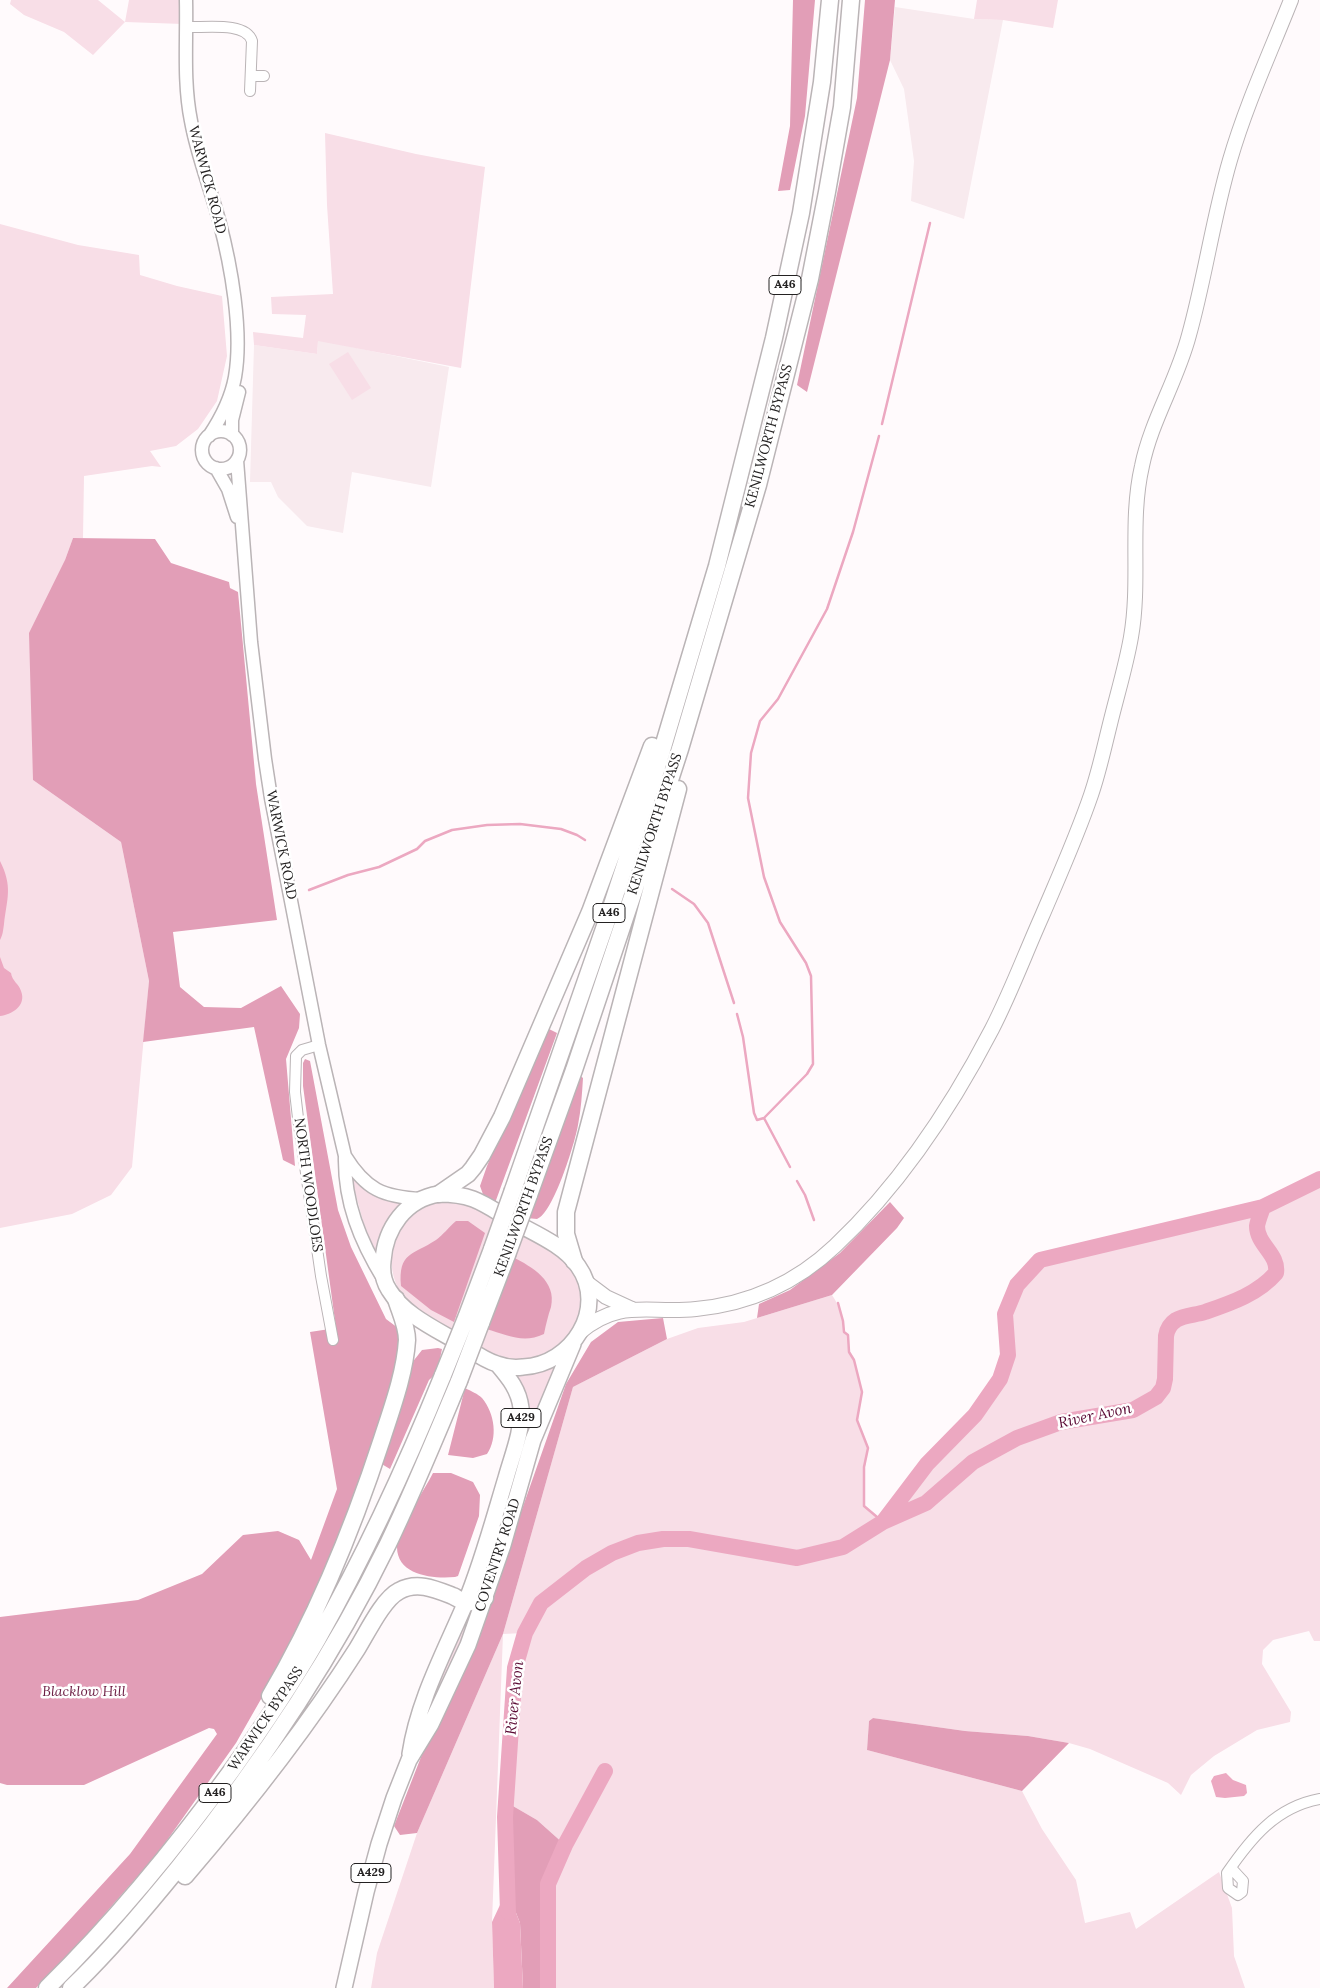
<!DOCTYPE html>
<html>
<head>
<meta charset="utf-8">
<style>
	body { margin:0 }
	canvas { display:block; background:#fffafc }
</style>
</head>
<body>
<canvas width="1320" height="1988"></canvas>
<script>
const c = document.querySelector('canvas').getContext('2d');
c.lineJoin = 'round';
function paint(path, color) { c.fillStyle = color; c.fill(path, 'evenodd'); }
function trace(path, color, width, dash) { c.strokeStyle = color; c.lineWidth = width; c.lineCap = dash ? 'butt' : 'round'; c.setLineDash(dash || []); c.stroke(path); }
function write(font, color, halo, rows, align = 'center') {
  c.font = font + ' Lora,serif'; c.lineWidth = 5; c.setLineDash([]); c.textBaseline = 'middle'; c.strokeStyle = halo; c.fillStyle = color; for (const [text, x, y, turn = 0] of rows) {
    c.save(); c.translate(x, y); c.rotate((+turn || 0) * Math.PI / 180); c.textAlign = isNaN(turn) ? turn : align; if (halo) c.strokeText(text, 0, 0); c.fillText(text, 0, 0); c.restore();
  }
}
paint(new Path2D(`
	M895,7L974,19L1003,20L964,219L911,201L914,161L904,89L890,60Z
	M318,340L449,367L431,487L352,472L343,533L307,526L278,497L271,482H250L254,345L317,354Z`), '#f8eaee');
paint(new Path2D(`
	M11,0H98L125,22L129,0H182L183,24L125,22L93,55L64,32L24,15L10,4Z
	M977,0H1058L1053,28L1003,20L974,19Z
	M325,133L416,154L485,167L461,368L318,341L317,354L254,345L253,332L303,338L306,315L272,314L271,297L333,294L327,205Z
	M0,224L78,245L139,255L140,275L177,286L222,296L227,356L217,401L198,429L176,446L150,451L161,467L152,466L84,476L83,538H73L65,560L33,780L121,842L149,981L132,1167L111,1195L72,1214L0,1228Z
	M348,352L371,388L352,400L329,364Z
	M349,1170L404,1203C388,1220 380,1233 376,1255L363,1221Z
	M1320,1179V1641H1314L1309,1631L1273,1640L1263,1650L1262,1664L1291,1712L1290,1722L1257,1730L1214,1756L1191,1775L1181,1795L1168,1783L1090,1749L1069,1743L1028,1736L965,1731L873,1718L869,1721L867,1750L1022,1791L1042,1829L1076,1880L1085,1923L1130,1912L1136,1929L1219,1872L1232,1908L1234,1956L1245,1988H548V1884L565,1845L537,1820L506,1802L515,1668L524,1633L503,1634L492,1922L494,1988H371L377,1953L417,1833L503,1634L573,1387L667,1339L698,1328L744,1322L832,1295C840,1306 842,1318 844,1332L848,1335L849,1352L854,1360L862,1392L857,1420L868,1448L865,1467L864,1506L883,1522L927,1464L975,1415L1000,1379L1008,1355L1005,1314L1017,1285L1040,1260L1263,1207Z
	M459,1199L556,1251C575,1269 590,1296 578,1322C575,1327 563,1346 558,1350C555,1351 550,1352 547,1354C529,1361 516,1365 496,1357C481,1351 465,1338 451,1330C434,1320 413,1311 402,1295C382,1265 391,1219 426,1205C436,1200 448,1200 459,1199Z
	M559,1362L485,1572L520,1444L511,1373Z
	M468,1613L471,1617L467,1630L421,1727L419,1725Z`), '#f8dee7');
paint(new Path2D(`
	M793,0H815L805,116L790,190L778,191L790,126Z
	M865,0H895L890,60L807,392L797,385L857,98Z
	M73,538L155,539L171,563L229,582L230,588L238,592L256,784L277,920L173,932L180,987L204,1007L241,1008L281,986L300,1014L299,1028L286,1059L295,1166L283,1160L254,1027L143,1042L149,981L121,842L33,780L29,633L65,560Z
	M549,1029L557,1033L495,1203L484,1197L480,1186L487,1166L527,1073Z
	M305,1059L310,1061L338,1210L351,1247L386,1319L398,1328V1356L379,1430L328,1571L285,1657L236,1743L158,1853L68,1956L36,1988H7L130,1854L217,1734L214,1729L209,1728L84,1785H7L0,1783V1617L138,1600L202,1574L243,1535L278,1531L299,1540L311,1560L337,1489L310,1332L336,1328L303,1086V1063Z
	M578,1074L583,1078C582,1094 581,1110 578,1125C575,1143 553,1214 537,1219L527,1218Z
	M890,1202L904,1218L897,1228L832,1295L757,1318L759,1304L790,1290L840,1253Z
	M456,1221H468L485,1233L454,1322L431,1310L401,1286C398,1252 413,1255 436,1240C443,1235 449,1227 456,1221Z
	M513,1257C532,1267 557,1281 551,1307C548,1316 546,1324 544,1334C523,1344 508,1335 486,1329Z
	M663,1318L667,1339L573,1387L503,1634L417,1833L400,1835L394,1826L423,1752L474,1646L566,1384L591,1342L618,1322Z
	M438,1348L442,1349L437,1373L429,1380L390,1469L380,1463L411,1364L422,1350Z
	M465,1388C471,1391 478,1394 482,1398C495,1414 498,1438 487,1454L473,1458L448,1455Z
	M433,1473H451L473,1482L480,1495L479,1516L458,1576L455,1577C434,1579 397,1576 397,1547C396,1532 425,1489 433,1473Z
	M873,1718L965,1731L1028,1736L1069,1743L1022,1791L867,1750L869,1721Z
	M506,1802L537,1820L565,1845L548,1884V1988H523L520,1923L507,1890Z`), '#e29eb7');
paint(new Path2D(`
	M0,861C13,887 7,898 4,924C3,931 3,934 0,940Z
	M0,957L4,968L11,973C12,981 19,984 21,991C27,1006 11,1015 0,1016Z
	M1226,1773L1233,1780L1246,1785L1247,1793L1244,1796L1225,1798L1216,1797L1211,1781L1214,1776Z
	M507,1890L520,1923L523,1988H494L492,1922Z`), '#eca8c1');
trace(new Path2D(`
	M882,424L930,223
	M672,889L694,904L708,923L734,1003
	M309,890L348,875L379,867L417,849L425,841L452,830L487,825L520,824L561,829L577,835L585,840
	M737,1014L743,1037L754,1113L757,1120L764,1118L790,1167
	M764,1118L807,1074L813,1064L811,976L806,963L780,922L764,877L748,798L751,753L760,721L778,699L827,609L853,532L879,436
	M797,1181L805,1195L814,1220
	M838,1303L843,1321L844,1332L848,1335L849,1352L854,1360L862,1392L857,1420L868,1448L864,1467V1506L883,1522`), '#eca8c1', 2.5);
trace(new Path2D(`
	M883,1522L927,1464L975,1415L1000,1379L1008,1355L1005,1314L1017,1285L1040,1260L1263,1207L1320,1179
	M508,1912L505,1817L515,1668L525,1633L541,1603L586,1568L612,1553L638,1543L663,1539H689L797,1558L843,1547L883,1522L926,1503L973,1462L1017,1438L1061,1422L1133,1410L1156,1397L1163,1388L1165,1379L1166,1336C1167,1329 1170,1324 1176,1320C1184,1315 1196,1315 1205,1312C1231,1303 1258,1294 1276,1273C1279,1254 1257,1245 1257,1226C1258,1220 1261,1213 1263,1207
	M548,1988V1884L565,1845L605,1771`), '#eca8c1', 16);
const minor = new Path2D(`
	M186,27C203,28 246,21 252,41L250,91
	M251,76H264
	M319,1045L302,1050L296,1056L295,1092L298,1118L321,1276L333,1340
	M1231,1868L1243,1881L1242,1892L1238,1895L1228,1888L1227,1873C1251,1838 1276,1807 1320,1799`);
const tertiary = new Path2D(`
	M186,0C187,41 183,81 191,121C197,155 210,187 219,220C231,265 243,331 235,377C231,399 221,418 209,436
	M202 450a19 19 0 1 1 38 0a19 19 0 1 1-38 0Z
	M232,435V420L239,392
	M237,460L251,642L265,759L271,798L319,1045L345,1156C344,1202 360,1241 384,1280
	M216,468L228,489L237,517
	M345,1156C366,1190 383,1197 422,1199`);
const secondary = new Path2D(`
	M586,1282L606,1297L632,1309
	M580,1332C621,1298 648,1314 696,1309C749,1304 796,1283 835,1246C900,1185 951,1108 992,1029C1011,992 1025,954 1042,916C1059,876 1077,836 1091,795C1099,772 1104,748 1110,724C1117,695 1126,666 1131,637C1141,580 1129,522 1142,466C1151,421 1177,381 1189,335C1205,278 1213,218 1230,160C1246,105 1270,53 1291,0`);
const primary = new Path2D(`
	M439,1194C450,1194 462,1195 473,1199C486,1204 497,1212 509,1219C531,1232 563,1244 578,1266C608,1308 572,1365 523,1367C515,1368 505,1367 497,1364C484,1360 472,1351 461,1344C436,1329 404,1315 389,1290C383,1281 382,1270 383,1261C385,1228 406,1199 439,1194Z
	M410,1754C418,1701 444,1653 465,1604C482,1563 493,1521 506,1478C512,1456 523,1430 521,1408C519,1390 509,1378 498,1365
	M344,1988L366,1892L379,1844L394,1798L409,1760L431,1724L468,1645L503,1545L533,1440L573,1344`);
const trunk = new Path2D(`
	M513,1190L606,923L657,767L717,566L774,338L801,213L822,82L830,0
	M439,1194L468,1174L473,1168L482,1155L502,1117L590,912L652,746
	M529,1195L574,1070L634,891L680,749L758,485L810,279L827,192L842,107L851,0
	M574,1261L566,1234V1212L678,789
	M466,1318L492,1249
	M481,1323L507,1255
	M270,1696C318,1615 353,1528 382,1439C392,1408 405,1373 407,1340C407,1326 400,1312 396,1299
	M185,1876C247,1804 306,1729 357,1649C367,1633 383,1599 399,1591C417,1581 435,1589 453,1596C459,1599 464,1603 471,1602C476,1602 481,1599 485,1598
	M47,1988C115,1921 176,1847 232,1770C262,1728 291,1685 317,1640C365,1555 406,1466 443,1375
	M71,1988C110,1951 145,1909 179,1867C259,1767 332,1659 388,1544C414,1490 436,1436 459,1381`);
trace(minor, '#bab4b6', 12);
trace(tertiary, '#bab4b6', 15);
trace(secondary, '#bab4b6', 16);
trace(primary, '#bab4b6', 18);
trace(trunk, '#bab4b6', 19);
trace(minor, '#fff', 10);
trace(tertiary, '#fff', 12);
trace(secondary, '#fff', 14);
trace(primary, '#fff', 15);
trace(trunk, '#fff', 16);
const trunkBridge = new Path2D(`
	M492,1249L513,1190
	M507,1255L529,1195
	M443,1375L466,1318
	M459,1381L481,1323`);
trace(trunkBridge, '#bab4b6', 19, []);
trace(trunkBridge, '#fff', 16);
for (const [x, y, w] of [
	[785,285,32],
	[609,913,32],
	[521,1418,40],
	[215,1793,32],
	[371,1873,40]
]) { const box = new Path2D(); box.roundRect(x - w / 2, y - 9.5, w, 19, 4); c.fillStyle = '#fff'; c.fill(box); trace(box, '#242222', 1); }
write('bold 12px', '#242222', null, [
	["A46",785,285],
	["A46",609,913],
	["A429",521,1418],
	["A46",215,1793],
	["A429",371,1873]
]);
write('14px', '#242222', '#fff', [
	["WARWICK ROAD",207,180,75],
	["KENILWORTH BYPASS",769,436,-75],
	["KENILWORTH BYPASS",655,824,-72],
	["WARWICK ROAD",281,845,79],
	["NORTH WOODLOES",308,1185,82],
	["KENILWORTH BYPASS",524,1207,-70],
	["COVENTRY ROAD",498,1555,-72],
	["WARWICK BYPASS",266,1719,-56]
]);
write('italic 14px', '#6c1d43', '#fff', [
	["Blacklow Hill",84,1692]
]);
write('italic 15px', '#5a0a34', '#fff', [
	["River Avon",1095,1416,-12],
	["River Avon",515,1698,-84]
]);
</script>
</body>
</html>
